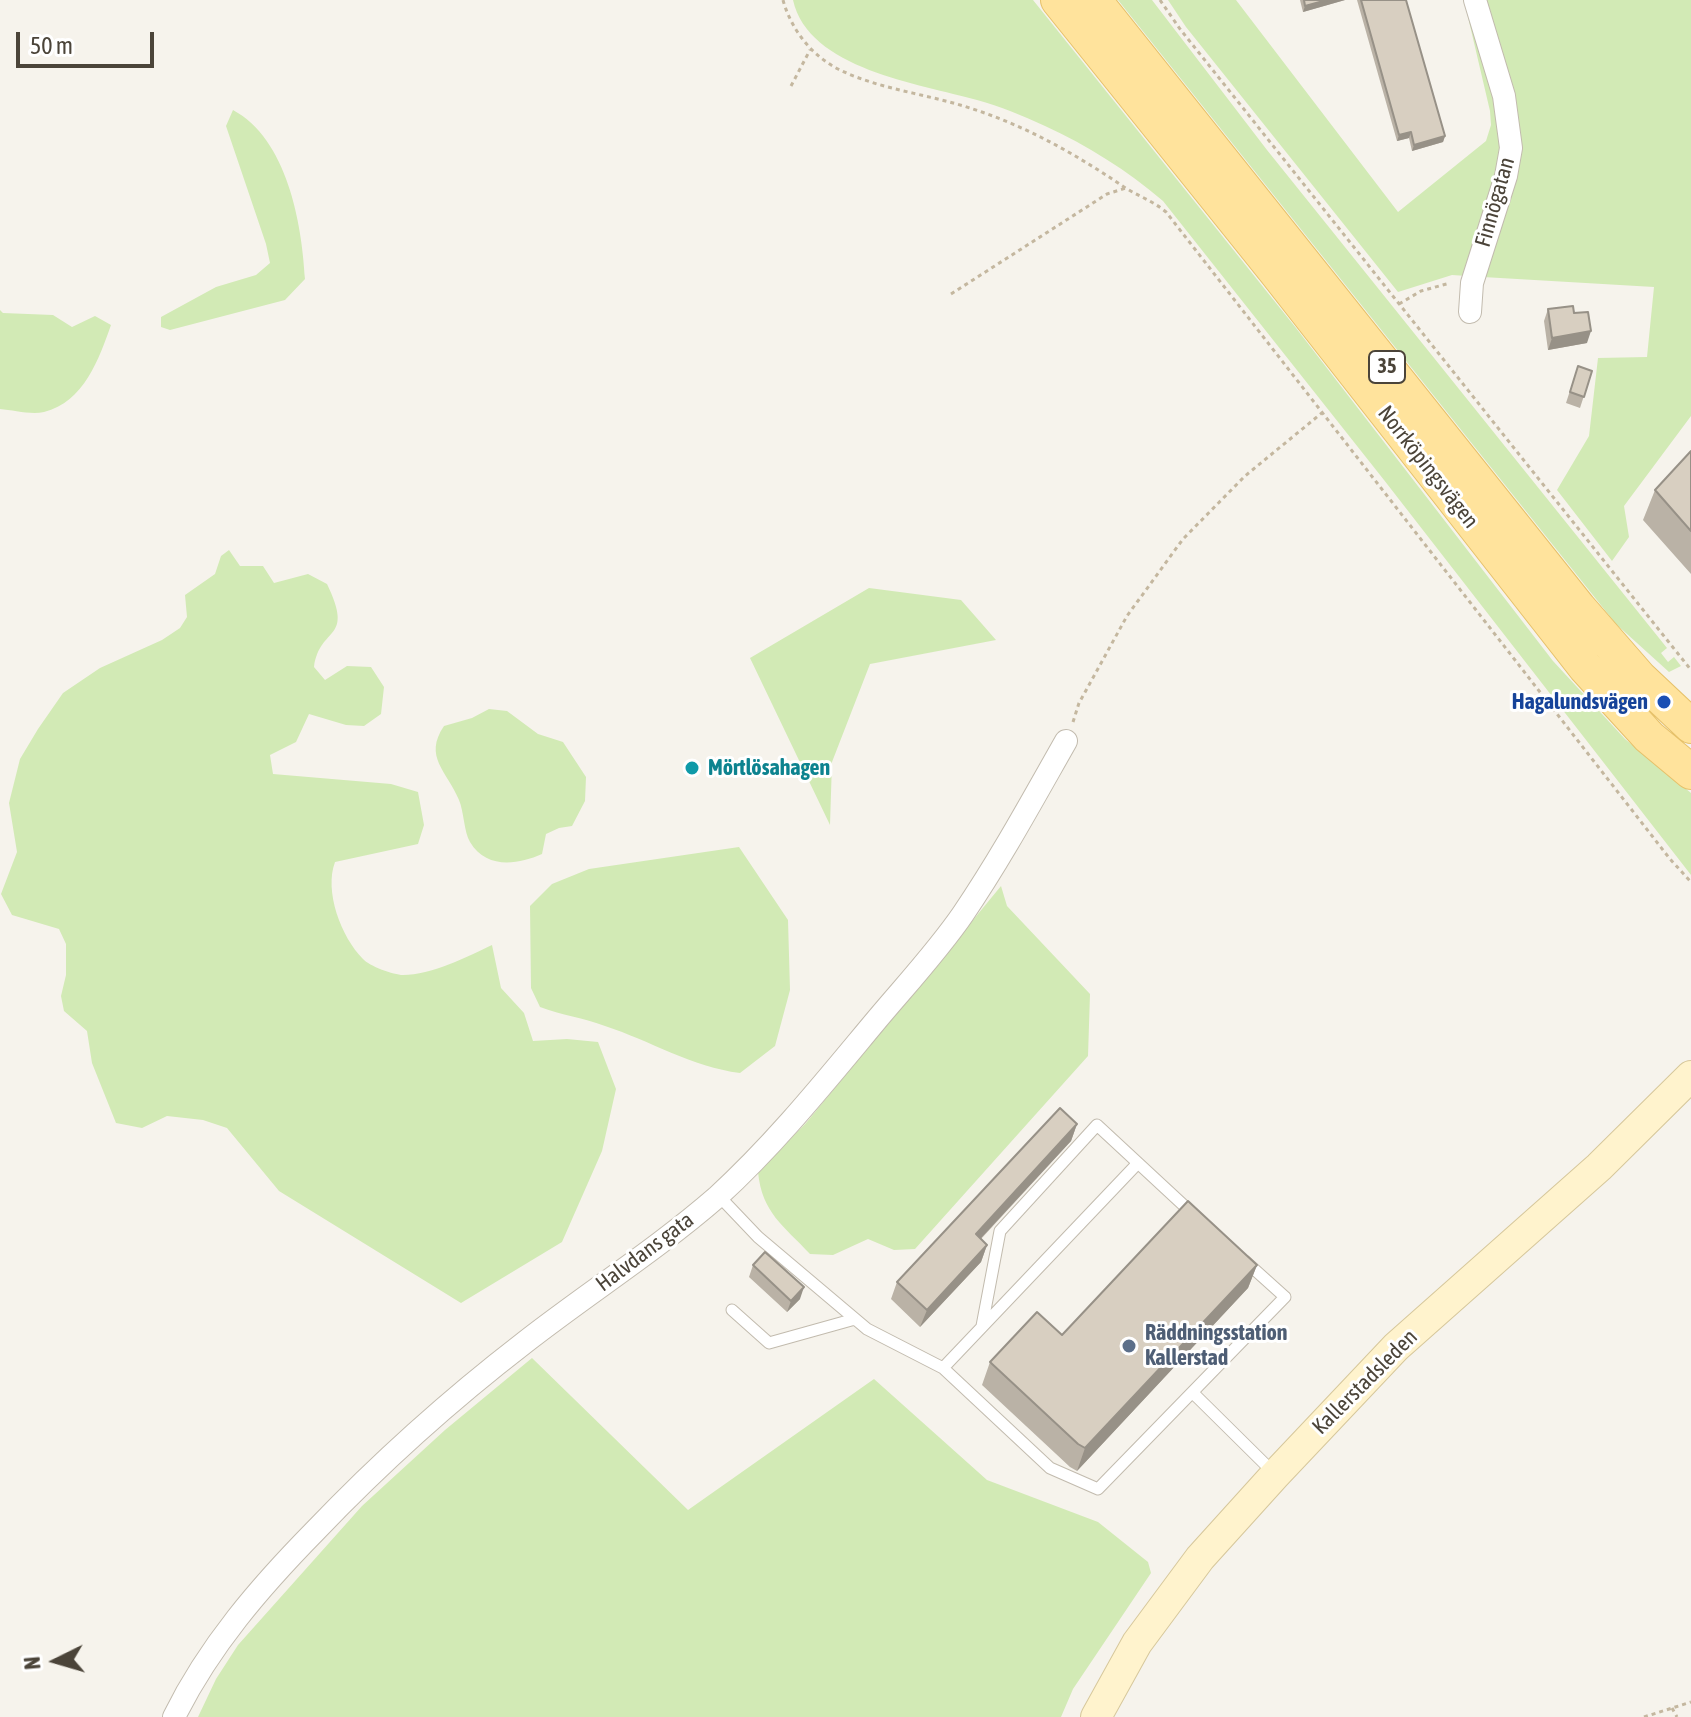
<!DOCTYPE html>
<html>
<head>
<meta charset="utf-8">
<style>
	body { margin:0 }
	#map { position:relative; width:1691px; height:1717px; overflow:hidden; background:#f6f3ec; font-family:"Asap Condensed",sans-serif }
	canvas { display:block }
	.north { position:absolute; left:16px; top:1621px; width:80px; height:80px; -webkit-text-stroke:6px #fff; paint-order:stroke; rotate:265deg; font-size:22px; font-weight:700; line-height:32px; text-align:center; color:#4b4439 }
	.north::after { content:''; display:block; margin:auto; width:28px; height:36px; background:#4b4439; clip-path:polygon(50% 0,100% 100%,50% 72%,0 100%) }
	.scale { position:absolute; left:16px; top:32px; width:138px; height:36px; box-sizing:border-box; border:4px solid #4b4439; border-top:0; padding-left:10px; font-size:24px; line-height:28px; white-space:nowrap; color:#4b4439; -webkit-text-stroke:6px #fff; paint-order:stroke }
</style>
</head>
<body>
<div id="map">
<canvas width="1691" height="1717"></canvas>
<div class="north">N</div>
<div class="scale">50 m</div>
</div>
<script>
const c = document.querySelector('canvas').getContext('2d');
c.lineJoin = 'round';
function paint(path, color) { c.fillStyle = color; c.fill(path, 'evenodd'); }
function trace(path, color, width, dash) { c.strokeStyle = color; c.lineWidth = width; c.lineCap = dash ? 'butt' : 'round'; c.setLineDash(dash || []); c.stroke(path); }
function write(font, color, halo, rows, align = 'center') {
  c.font = font + ' "Asap Condensed",sans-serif'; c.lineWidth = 6; c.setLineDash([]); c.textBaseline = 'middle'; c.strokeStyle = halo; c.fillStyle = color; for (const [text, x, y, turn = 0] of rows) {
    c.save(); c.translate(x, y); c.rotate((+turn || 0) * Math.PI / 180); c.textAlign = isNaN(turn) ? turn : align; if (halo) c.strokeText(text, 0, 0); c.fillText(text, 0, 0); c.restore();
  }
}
paint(new Path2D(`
	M793,0H1033L1296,328L1553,661L1625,739L1691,793V875L1384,480L1163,201C1128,171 1087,145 1045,126C1023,116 1000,106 977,100C920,84 808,69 793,0Z
	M1118,0H1152L1267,150L1667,648L1661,653L1668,662L1674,657L1681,666L1669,672L1616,624Z
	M1168,0H1236L1398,212L1486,141L1491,125L1490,111L1464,0H1473L1506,144L1467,276L1452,275L1398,292L1186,27Z
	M1484,0H1691V416L1624,506L1629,537L1612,561L1557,490L1589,436L1598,358L1647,357L1654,287L1483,277L1509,194Z
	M233,110C287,139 302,223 305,279L285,300L170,330L161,327V317L216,287L256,275L270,263L266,244L226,126Z
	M0,310L3,313L53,315L72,327L95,316L111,325C99,359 84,402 44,412C31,415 13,410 0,409Z
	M229,550L240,566H263L274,583L308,574L327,584C355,642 320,625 314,667L325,680L347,666L371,667L384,687L381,714L364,726L346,725L309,714L296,742L270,755L273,774L391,784L418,792L424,825L418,844L335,862C324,891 341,937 363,959C369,966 394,975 403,975C431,975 467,957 492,945L501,988L524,1013L533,1041L567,1039L598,1042L616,1089L602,1151L562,1242L461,1303L279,1191L227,1128L203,1120L167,1116L142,1128L116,1123L92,1063L87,1031L64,1011L61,996L66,975V944L59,929L12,915L1,894L17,852L9,803L20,759L38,729L63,693L100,668L162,640L180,628L187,617L185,595L215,574L221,556Z
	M869,588L961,600L996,640L870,664L832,762L830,825L750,658Z
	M489,709L507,711L538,734L563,742L586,777L585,801L572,826L559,828L546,834L542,854C517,865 486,869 470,842C464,832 464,812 459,800C447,771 423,757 444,726L472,718Z
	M739,847L788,920L790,990L775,1046L740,1073C692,1067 651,1041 605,1026C584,1018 561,1015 540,1007L531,988L530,906L552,884L589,869Z
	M1001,886L1007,906L1090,994L1088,1056L915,1249L894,1250L868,1239L833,1255L810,1254C784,1226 762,1213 758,1172L806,1123Z
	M532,1358L688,1510L874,1379L987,1480L1098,1522L1148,1562L1151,1573L1073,1689L1061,1717H198L216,1679L238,1645L362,1506L445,1430Z`), '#d2eab5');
const lane = new Path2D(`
	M718,1195L758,1237L867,1329L943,1368L1050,1468L1098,1489L1285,1297L1245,1261
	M732,1310L769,1343L855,1319
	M982,1326L1000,1231L1097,1125L1138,1163
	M943,1368L1138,1163L1193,1214
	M1193,1393L1275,1474`);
const street = new Path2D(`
	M1470,312L1472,283L1506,176L1511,148L1504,96L1475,0
	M174,1717C209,1646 260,1587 315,1531C380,1463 450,1400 524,1343C588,1293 656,1250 717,1197C775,1144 824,1083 874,1023C904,987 937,952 963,914C1001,858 1033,799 1066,741`);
const secondary = new Path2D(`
	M1096,1717L1137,1643L1200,1558L1275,1475L1396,1347L1599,1167L1691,1076`);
const primary = new Path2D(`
	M1058,0L1276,272L1585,667L1649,737L1691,772
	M1094,0L1579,608L1639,677L1691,726`);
trace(lane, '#c2bbae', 13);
trace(street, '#c2bbae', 24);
trace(secondary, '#d6c79b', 32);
trace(primary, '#e6c16a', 36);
trace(new Path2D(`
	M783,0C791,29 811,55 838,69C880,90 929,94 973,109C1028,127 1077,155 1124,187C1138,196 1153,201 1166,212L1670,859L1691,882
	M1160,0L1180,29L1691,670
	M791,86L810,50
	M951,294L1107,194L1126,188
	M1399,304L1421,291L1450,283
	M1073,722L1079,703L1127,616L1183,539L1245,476L1323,412
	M1672,1708L1677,1717
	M1644,1717L1691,1702`), '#c4b79f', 3, [4, 4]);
trace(lane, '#fff', 11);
trace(street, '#fff', 22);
trace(secondary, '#fff3cd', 30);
trace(primary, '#ffe39c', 34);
paint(new Path2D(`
	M1300,0H1345L1303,12Z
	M1357,0H1406L1445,136L1443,142L1412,151L1409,138L1397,141Z
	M1548,309L1574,313L1587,343L1548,350L1544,321Z
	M1578,366L1592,371L1580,408L1566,403Z
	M1691,451V574L1643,520L1655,490Z
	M1077,1124L1071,1141L981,1239L987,1245L981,1262L920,1327L891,1299L897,1282Z
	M753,1265L800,1299L787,1312L749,1277Z
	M1257,1265L1248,1288L1077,1471L1070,1467L982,1385L990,1362Z`), '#bab2a6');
paint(new Path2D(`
	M1327,0H1345L1303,12L1305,6Z
	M1411,132L1409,138L1397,141L1399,135Z
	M1445,136L1443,142L1412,151L1414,145Z
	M1591,331L1587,343L1548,350L1552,338Z
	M1077,1124L1071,1141L969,1251L976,1234Z
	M987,1245L981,1262L920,1327L927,1310Z
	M1257,1265L1248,1288L1077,1471L1085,1448Z
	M804,1287L800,1299L787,1312L791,1301Z`), '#979187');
const building = new Path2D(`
	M1304,0H1327L1305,6Z
	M1361,0H1406L1445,136L1414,145L1411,132L1399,135Z
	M1573,306L1574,313L1588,312L1591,331L1552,338L1548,309Z
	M1578,366L1592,371L1584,397L1570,392Z
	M1691,451V531L1655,490Z
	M1060,1108L1077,1124L976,1234L987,1245L927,1310L897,1282Z
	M1188,1201L1257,1265L1085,1448L1078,1444L990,1362L1037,1312L1062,1335Z
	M765,1252L804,1287L791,1301L753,1265Z`);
paint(building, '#d8cfc1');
trace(building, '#979187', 2);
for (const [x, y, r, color] of [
	[1664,702,8,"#1a4fb4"],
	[692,768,8,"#0f9aa8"],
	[1129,1346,8,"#5c6f8a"]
]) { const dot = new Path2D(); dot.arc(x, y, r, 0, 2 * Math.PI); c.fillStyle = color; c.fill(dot); trace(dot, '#fff', 3); }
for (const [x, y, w] of [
	[1387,367,36]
]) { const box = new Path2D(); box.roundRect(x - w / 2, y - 16, w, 32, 6); c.fillStyle = '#fff'; c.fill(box); trace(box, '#4b4439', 2); }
write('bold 20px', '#4b4439', null, [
	["35",1387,367]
]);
write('22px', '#4b4439', '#fff', [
	["Finnögatan",1495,202,-74],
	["Norrköpingsvägen",1428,467,52],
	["Halvdans gata",645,1252,-37],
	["Kallerstadsleden",1365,1382,-45]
]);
write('bold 22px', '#164399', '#fff', [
	["Hagalundsvägen",1648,702]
], 'right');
write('bold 22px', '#0d838f', '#fff', [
	["Mörtlösahagen",708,768]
], 'left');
write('bold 22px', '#4e5e75', '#fff', [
	["Räddningsstation",1145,1333],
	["Kallerstad",1145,1358]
], 'left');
</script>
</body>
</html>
